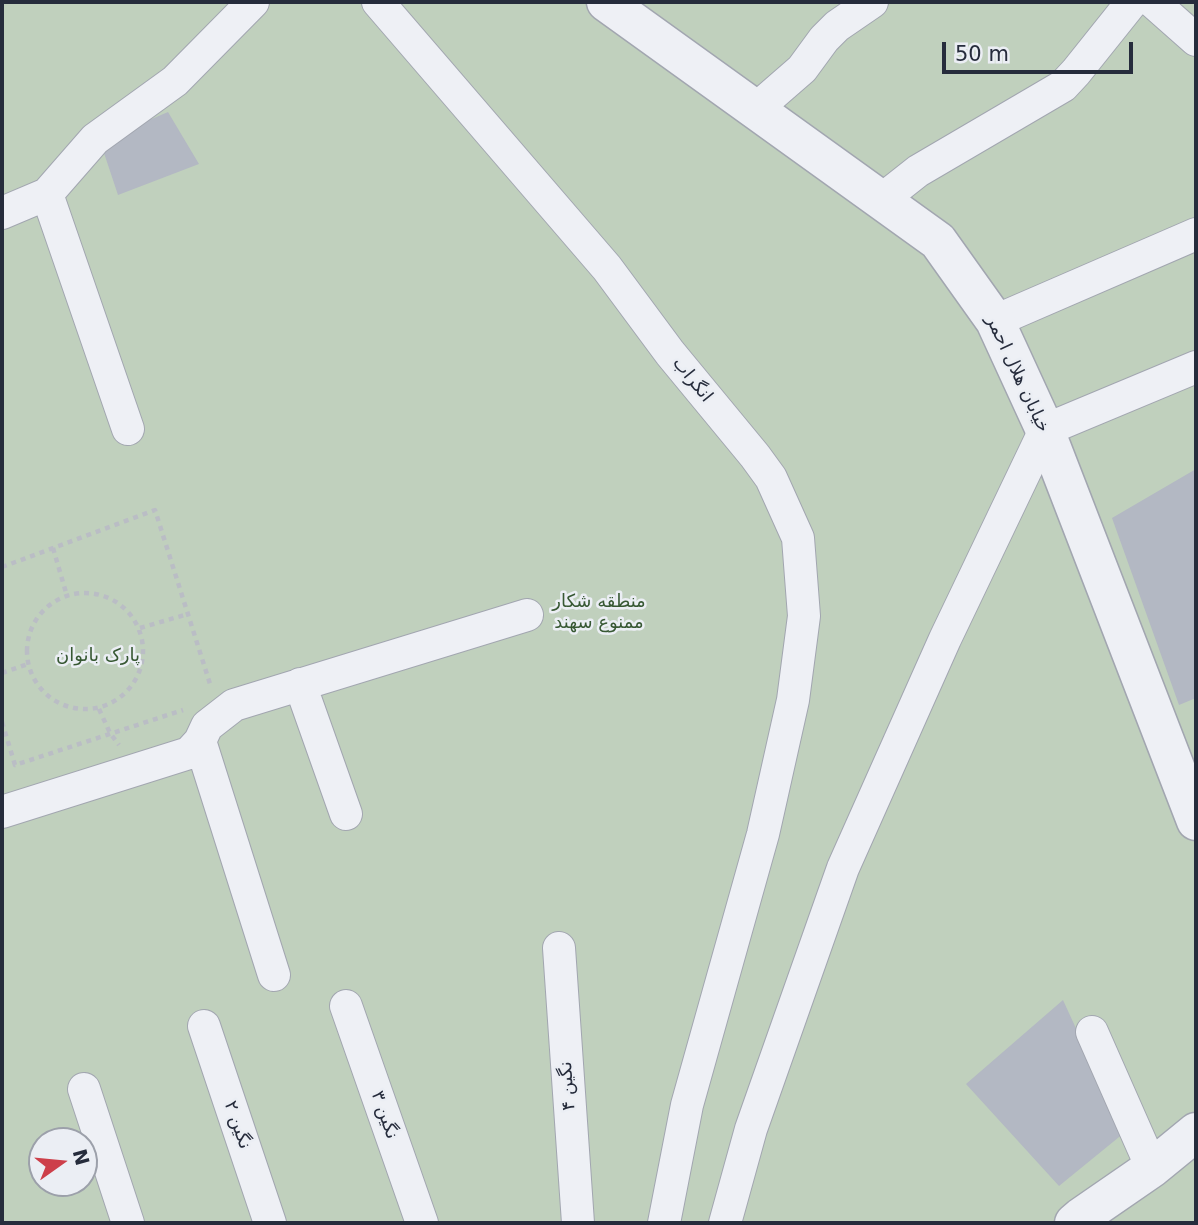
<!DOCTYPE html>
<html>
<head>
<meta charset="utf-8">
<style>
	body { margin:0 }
	#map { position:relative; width:1198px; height:1225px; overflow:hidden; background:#dcdfe6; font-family:"DejaVu Sans",sans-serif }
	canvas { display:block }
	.frame { position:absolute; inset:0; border:4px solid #262c3c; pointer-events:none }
	.north { position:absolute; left:28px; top:1127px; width:70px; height:70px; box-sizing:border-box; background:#ebeef4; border:2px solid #9ca0aa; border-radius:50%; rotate:75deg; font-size:19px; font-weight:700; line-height:28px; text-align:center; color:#262c3c }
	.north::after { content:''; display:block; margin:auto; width:24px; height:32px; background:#cd3f4a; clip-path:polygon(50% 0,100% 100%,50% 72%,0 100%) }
	.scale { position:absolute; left:942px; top:42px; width:191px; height:32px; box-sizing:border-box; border:4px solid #262c3c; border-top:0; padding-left:9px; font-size:21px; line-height:24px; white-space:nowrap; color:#262c3c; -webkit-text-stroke:5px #ebeef4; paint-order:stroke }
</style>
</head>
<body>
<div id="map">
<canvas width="1198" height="1225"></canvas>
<div class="frame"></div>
<div class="north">N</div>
<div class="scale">50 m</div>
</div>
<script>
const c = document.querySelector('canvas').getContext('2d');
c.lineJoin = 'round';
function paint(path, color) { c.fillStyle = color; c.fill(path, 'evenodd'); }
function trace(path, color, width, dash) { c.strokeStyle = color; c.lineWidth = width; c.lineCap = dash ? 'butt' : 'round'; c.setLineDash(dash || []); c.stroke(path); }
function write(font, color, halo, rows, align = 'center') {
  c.font = font + ' "DejaVu Sans",Vazirmatn,sans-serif'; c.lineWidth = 5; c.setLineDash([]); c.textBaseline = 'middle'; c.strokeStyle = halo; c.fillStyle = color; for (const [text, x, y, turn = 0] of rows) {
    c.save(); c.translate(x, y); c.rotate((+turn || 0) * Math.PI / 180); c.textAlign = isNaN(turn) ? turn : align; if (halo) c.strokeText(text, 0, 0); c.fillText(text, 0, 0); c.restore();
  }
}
paint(new Path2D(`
	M2,2H1196V1223H2ZM42,1141H84V1183H42Z`), '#c0d0bd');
paint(new Path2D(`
	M168,112L199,164L118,195L100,141Z
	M1196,469V698L1179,705L1112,518Z
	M1063,1000L1124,1133L1059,1186L966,1084Z`), '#b3b8c3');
const minor = new Path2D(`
	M378,2L607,268L670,353L755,456L771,478L798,538L804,616L793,700L763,834L687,1105L664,1223
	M1153,2L1196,40
	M756,109L802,69L824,39L837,26L872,2
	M47,194L128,429
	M880,201L918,171L1063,86L1076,72L1132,2
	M2,213L47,194L95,139L175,81L253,2
	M995,321L1196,234
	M300,684L346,814
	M200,741L274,975
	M2,812L189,753L200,741L207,726L234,705L527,615
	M559,948L578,1223
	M346,1006L422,1223
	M204,1026L270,1223
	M1092,1032L1152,1168
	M84,1089L128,1223
	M725,1223L751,1129L843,868L945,639L1045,430L1196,367`);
const tertiary = new Path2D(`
	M606,2L938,241L995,321L1045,430L1196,821
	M1074,1223L1081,1217L1152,1168L1196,1132`);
trace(minor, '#a2a6b0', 34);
trace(tertiary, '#a2a6b0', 41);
trace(new Path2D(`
	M53,548L67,596
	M2,567L155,510L211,687
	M27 651a58 58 0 1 1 116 0a58 58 0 1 1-116 0Z
	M140,628L188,614
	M2,673L28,664
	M99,709L110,733L119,745
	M2,722L15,765L183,710`), '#babdc5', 4.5, [5, 5]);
trace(minor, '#eef0f5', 32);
trace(tertiary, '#eef0f5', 38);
write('18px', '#262c3c', '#ebeef4', [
	["خیابان هلال احمر",1017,374,65],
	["انگراب",692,380,51],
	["نگین ۴",568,1086,-94],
	["نگین ۳",384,1115,71],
	["نگین ۲",237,1125,71]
]);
write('18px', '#375833', '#ebeef4', [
	["منطقه شکار",599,602],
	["ممنوع سهند",599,623],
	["پارک بانوان",98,656]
]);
</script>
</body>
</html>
